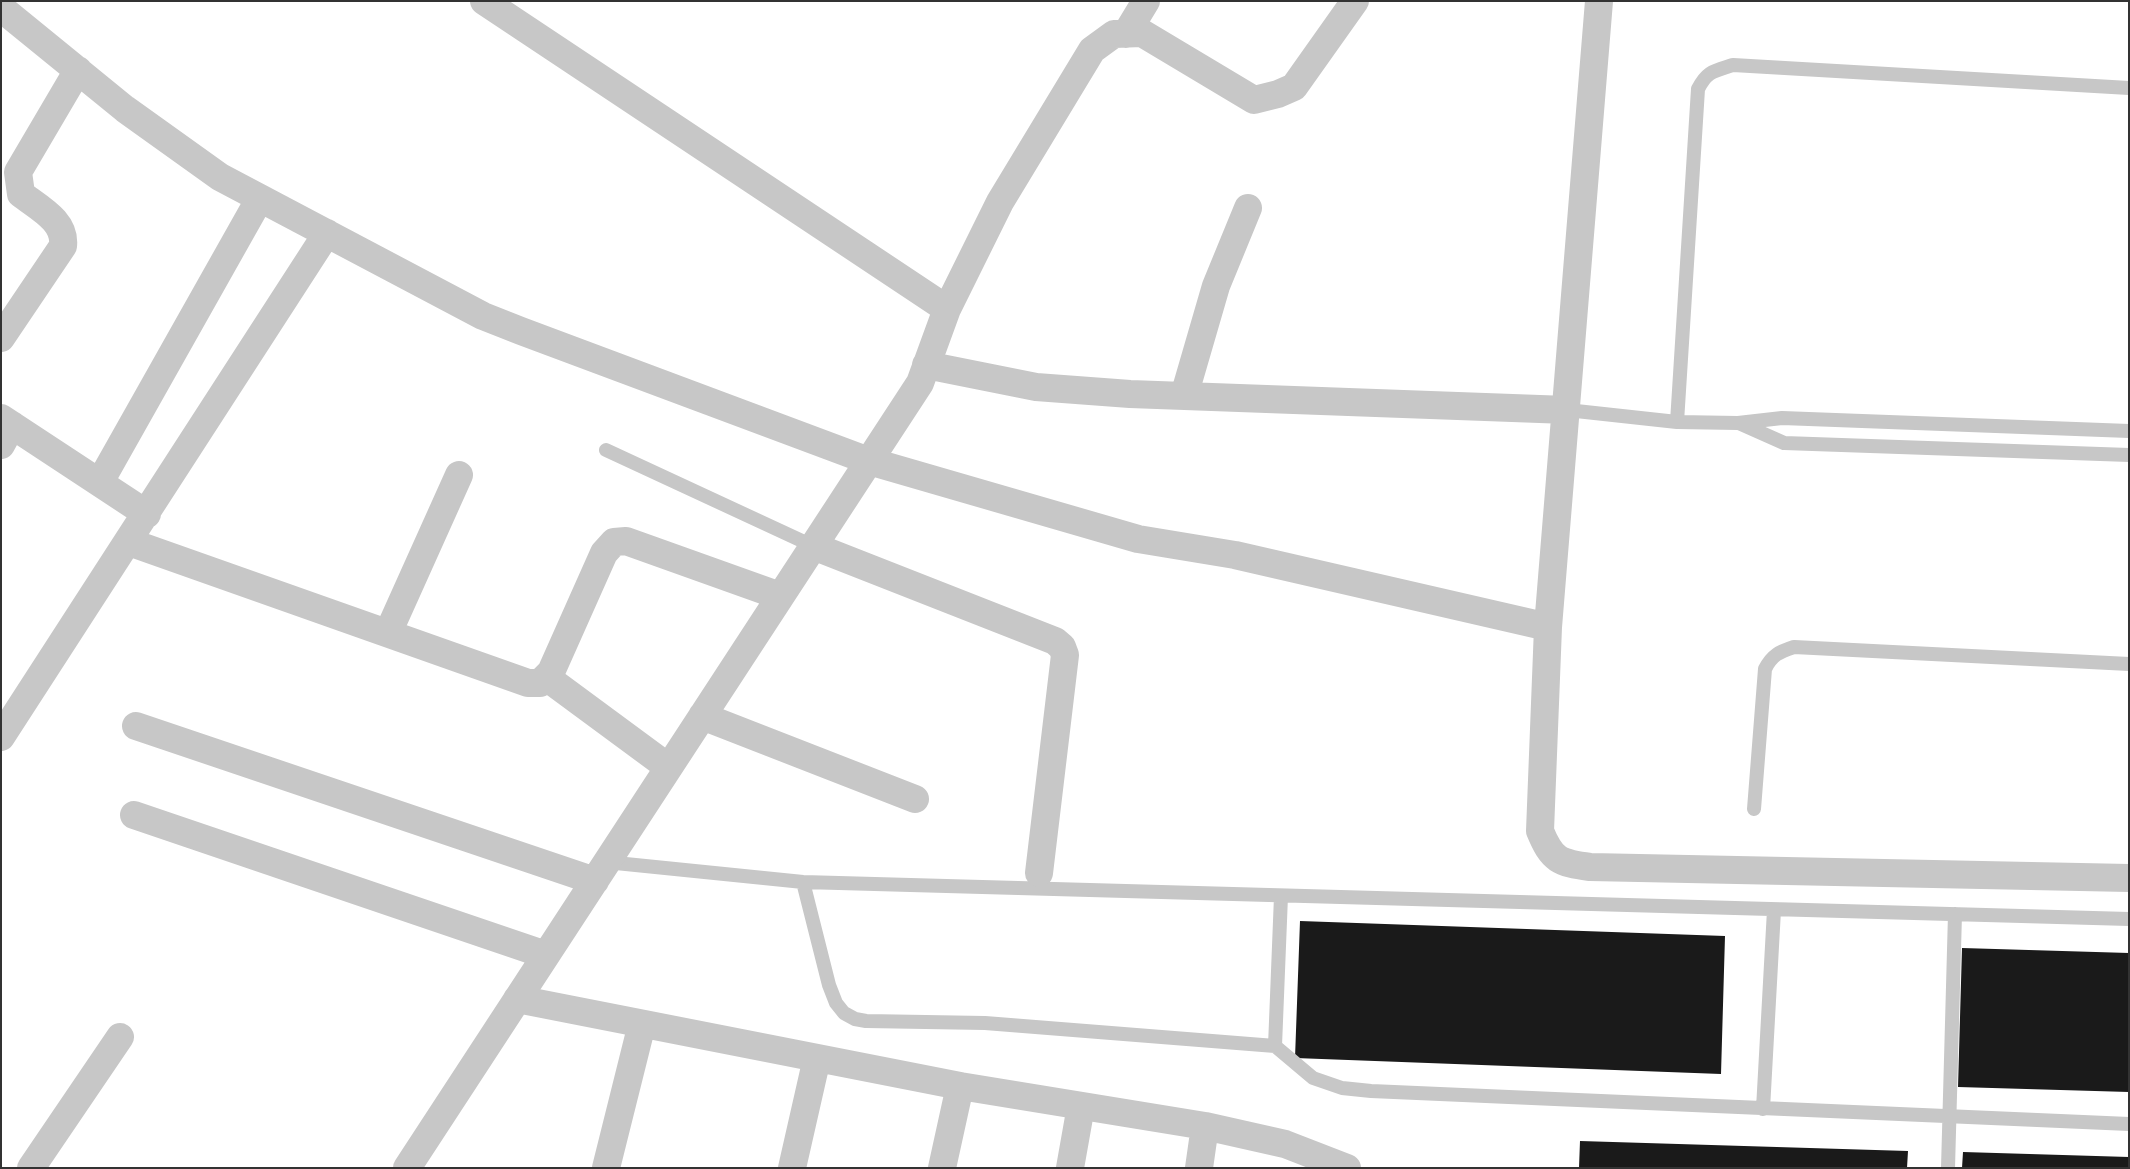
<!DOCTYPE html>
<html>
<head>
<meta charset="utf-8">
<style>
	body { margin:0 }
	#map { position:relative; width:2130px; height:1169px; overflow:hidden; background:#fff; font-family:Raleway,sans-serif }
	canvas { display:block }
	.frame { position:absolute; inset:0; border:2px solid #333; pointer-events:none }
</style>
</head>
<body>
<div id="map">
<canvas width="2130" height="1169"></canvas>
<div class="frame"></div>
</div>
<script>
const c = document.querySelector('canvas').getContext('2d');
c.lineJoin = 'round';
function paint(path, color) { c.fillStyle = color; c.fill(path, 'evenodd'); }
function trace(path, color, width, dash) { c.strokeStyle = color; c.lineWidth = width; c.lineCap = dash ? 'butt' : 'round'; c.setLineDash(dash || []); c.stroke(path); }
paint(new Path2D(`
	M1300,921L1725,936L1721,1074L1295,1058Z
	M1962,948L2129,953V1092L1958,1087Z
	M1580,1141L1908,1151L1907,1168H1579Z
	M1963,1152L2129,1157V1168H1962Z`), '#1a1a1a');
trace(new Path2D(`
	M1567,410L1677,422L1738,423L1782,418L2129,431
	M1677,422L1698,89C1707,71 1714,71 1733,65L2129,88
	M1739,423L1784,443L2129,455
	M606,450L813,546
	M1754,809L1765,669C1772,655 1779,652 1794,647L2129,664
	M606,862L803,882L2129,919
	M803,882L829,985L836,1003L844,1013L855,1019L866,1021L985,1023L1275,1046L1313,1078L1342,1088L1371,1091L2129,1124
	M1275,1046L1281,896
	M1763,1109L1774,910
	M1948,1168L1955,914`), '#c7c7c7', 14);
trace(new Path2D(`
	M1599,1L1548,627L1540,831C1552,860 1559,863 1590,867L2129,878
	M1,8L125,109L220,177L483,316L521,331L869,461L1138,539L1235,555L1548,627
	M1126,34L1146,1
	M947,309L1000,202L1092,50L1114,34L1142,33L1254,100L1278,94L1294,87L1355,1
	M1,338L63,246C66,221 39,208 21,194L18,172L78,70
	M926,365L1036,387L1130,394L1567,410
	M1184,396L1216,286L1248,208
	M1,418L147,514
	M1,445L12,425
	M100,482L260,198
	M129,542L528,683H540L551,672L604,553L614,542L626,541L780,596
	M813,546L1055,641L1062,647L1065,655L1039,873
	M388,633L459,475
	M546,677L668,767
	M702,716L915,799
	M136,726L595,881
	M1,737L327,233
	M134,815L546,955
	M517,999L960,1086L1205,1126L1285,1144L1347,1168
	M31,1168L120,1037
	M407,1168L920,383L947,309L484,1
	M606,1168L642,1024
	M792,1168L817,1058
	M942,1168L960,1086
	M1070,1168L1081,1106
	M1199,1168L1205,1126`), '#c7c7c7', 28);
</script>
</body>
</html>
